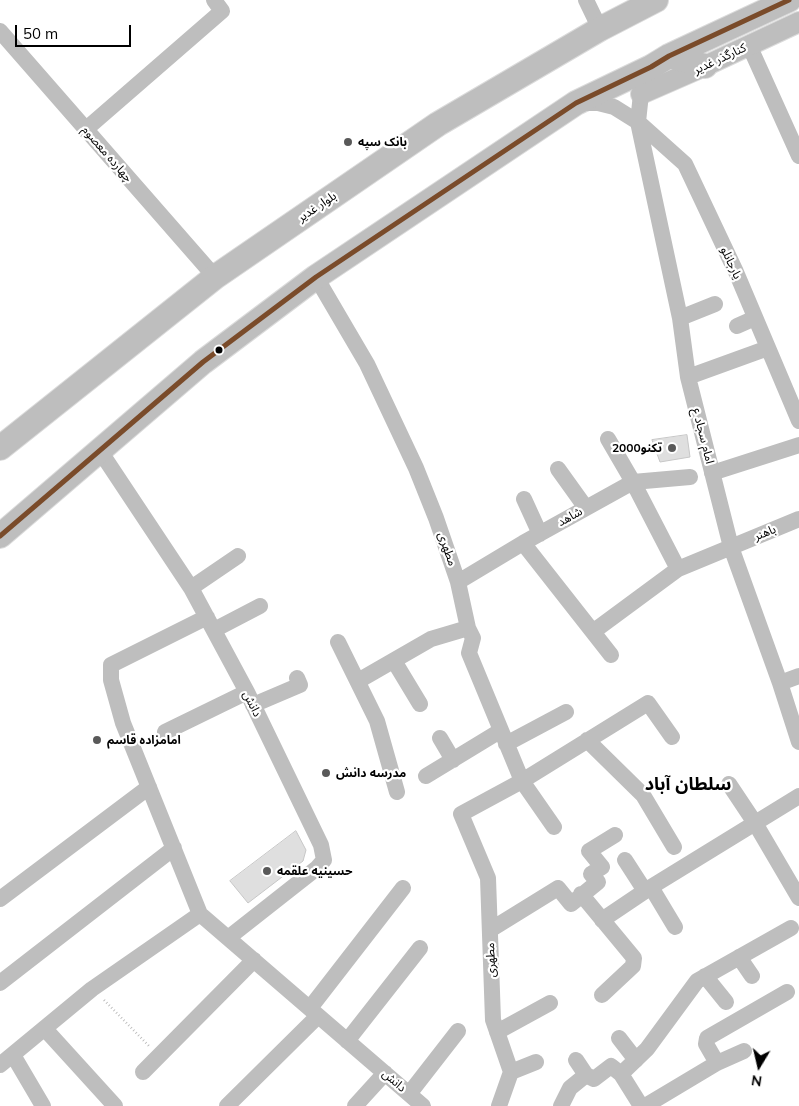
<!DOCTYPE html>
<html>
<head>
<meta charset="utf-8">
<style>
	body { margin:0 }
	#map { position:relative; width:799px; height:1106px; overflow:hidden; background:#fff; font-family:Mulish,sans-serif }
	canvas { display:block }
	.north { position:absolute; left:734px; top:1041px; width:50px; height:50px; -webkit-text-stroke:4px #fff; paint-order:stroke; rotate:189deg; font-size:14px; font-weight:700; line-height:20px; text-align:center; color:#000 }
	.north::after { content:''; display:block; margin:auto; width:18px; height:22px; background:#000; clip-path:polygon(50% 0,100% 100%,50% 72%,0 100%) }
	.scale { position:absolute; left:15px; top:25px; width:116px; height:22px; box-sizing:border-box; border:2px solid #000; border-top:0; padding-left:6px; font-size:15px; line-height:18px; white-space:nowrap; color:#000; -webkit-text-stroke:4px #fff; paint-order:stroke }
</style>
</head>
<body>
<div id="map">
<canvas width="799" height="1106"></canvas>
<div class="north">N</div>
<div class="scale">50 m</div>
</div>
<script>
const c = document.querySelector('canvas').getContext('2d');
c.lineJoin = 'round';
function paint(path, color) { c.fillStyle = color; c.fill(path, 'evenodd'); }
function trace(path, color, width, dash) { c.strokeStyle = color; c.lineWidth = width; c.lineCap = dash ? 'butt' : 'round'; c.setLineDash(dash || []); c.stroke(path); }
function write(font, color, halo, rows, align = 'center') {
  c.font = font + ' Mulish,"Noto Sans Arabic",sans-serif'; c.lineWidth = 4.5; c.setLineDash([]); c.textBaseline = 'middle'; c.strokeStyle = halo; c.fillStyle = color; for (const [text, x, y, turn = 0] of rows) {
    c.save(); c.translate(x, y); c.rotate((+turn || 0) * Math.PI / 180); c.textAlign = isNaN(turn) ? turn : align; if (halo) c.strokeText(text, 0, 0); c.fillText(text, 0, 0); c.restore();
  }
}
const building = new Path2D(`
	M687,435L690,457L660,462L652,440Z
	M296,831L306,850L303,861L248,903L230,881Z`);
paint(building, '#dfdfdf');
trace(building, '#c7c7c7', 1);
const major = new Path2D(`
	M641,94L705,66L799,22`);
const highway = new Path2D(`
	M669,56L705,66
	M0,448L215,277L438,124L600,29L656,0
	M0,536L203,362L316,277L576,103L651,67L669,56L789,0`);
trace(major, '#dbdbdb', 22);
trace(highway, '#dbdbdb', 26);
trace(new Path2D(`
	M104,1000L149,1046`), '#b9b9b9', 2.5, [1, 2.5]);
trace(new Path2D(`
	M586,0L600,29
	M0,31L215,277
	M749,45L799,156
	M645,82L641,94L638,122L680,318L688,377L731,547L780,683L799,742
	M581,103H598L614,107L638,122L685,164L736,272L799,421
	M85,130L222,11L214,0
	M316,277L367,364L416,468L436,518L458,582L468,628L473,638L469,653L522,781L554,827
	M680,318L715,304
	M737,326L755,318
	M688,377L768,348
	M608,439L633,482L678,569
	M100,451L191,588L247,692L321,845L324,860L317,868L228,938
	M558,469L586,508
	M712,473L799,445
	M524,499L540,534
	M523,543L611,655
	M458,582L523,543L633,482L690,477
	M191,588L238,556
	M207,617L111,665V680L123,723L200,914L423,1106
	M214,630L260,606
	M594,631L678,569L799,519
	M338,642L377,721L397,792
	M394,661L420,704
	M358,681L431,639L468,628
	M780,683L799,676
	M253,705L300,685L297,678
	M165,732L247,692
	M440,738L453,760
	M587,740L643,795L674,847
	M506,744L566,712
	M426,776L500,731
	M729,784L755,823L799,898
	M625,860L645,891
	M651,887L675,927
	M581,894L634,958L633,966L602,995
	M0,899L149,787
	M602,920L651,887L799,796
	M490,930L558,888L571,904L598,882L591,874L602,867L589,851L615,835
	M739,957L752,976
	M705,976L726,1002
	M0,983L174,848
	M310,1008L403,888
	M45,1029L115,1106
	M497,1032L550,1003
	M619,1038L636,1060
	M347,1041L420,948
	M13,1055L43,1106
	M576,1060L586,1075L594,1079L611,1066L621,1074L641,1106
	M717,1063L706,1044L707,1038L787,992
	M0,1065L92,989L200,914
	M143,1072L254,960
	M511,1072L536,1062
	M621,1074L647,1049L697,981L791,928
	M409,1094L458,1031
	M227,1106L318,1016
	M355,1106L385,1073
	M499,1106L511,1072L493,1020L488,878L461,814L522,781L648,703L672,737
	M561,1106L570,1088L586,1075
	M645,1106L717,1063L744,1051`), '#bebebe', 16);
trace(major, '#bebebe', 20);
trace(highway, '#bebebe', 24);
trace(new Path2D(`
	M0,536L203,362L316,277L576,103L651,67L669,56L789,0`), '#7a4b2a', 5);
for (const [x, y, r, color] of [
	[348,142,5,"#595959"],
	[219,350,4.5,"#000"],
	[672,448,5,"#595959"],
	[97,740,5,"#595959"],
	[326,773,5,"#595959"],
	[267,871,5,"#595959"]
]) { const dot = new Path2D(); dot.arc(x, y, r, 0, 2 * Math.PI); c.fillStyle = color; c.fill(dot); trace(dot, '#fff', 2); }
write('12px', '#000', '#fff', [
	["کنارگذر غدیر",720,59,-25],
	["چهارده معصوم",107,154,49],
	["بلوار غدیر",317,207,-34],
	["یارجانلو",731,263,65],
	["امام سجاد ع",703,436,76],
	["شاهد",570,517,-29],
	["باهنر",765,533,-22],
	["مطهری",447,549,71],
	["دانش",252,704,64],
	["مطهری",491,960,-92],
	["دانش",394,1081,41]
]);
write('bold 12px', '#000', '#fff', [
	["بانک سپه",358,142],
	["تکنو2000",662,448,"right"],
	["امامزاده قاسم",107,740],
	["مدرسه دانش",336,773],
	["حسینیه علقمه",277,871]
], 'left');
write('bold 18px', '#000', '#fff', [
	["سلطان آباد",688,785]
]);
</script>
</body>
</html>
